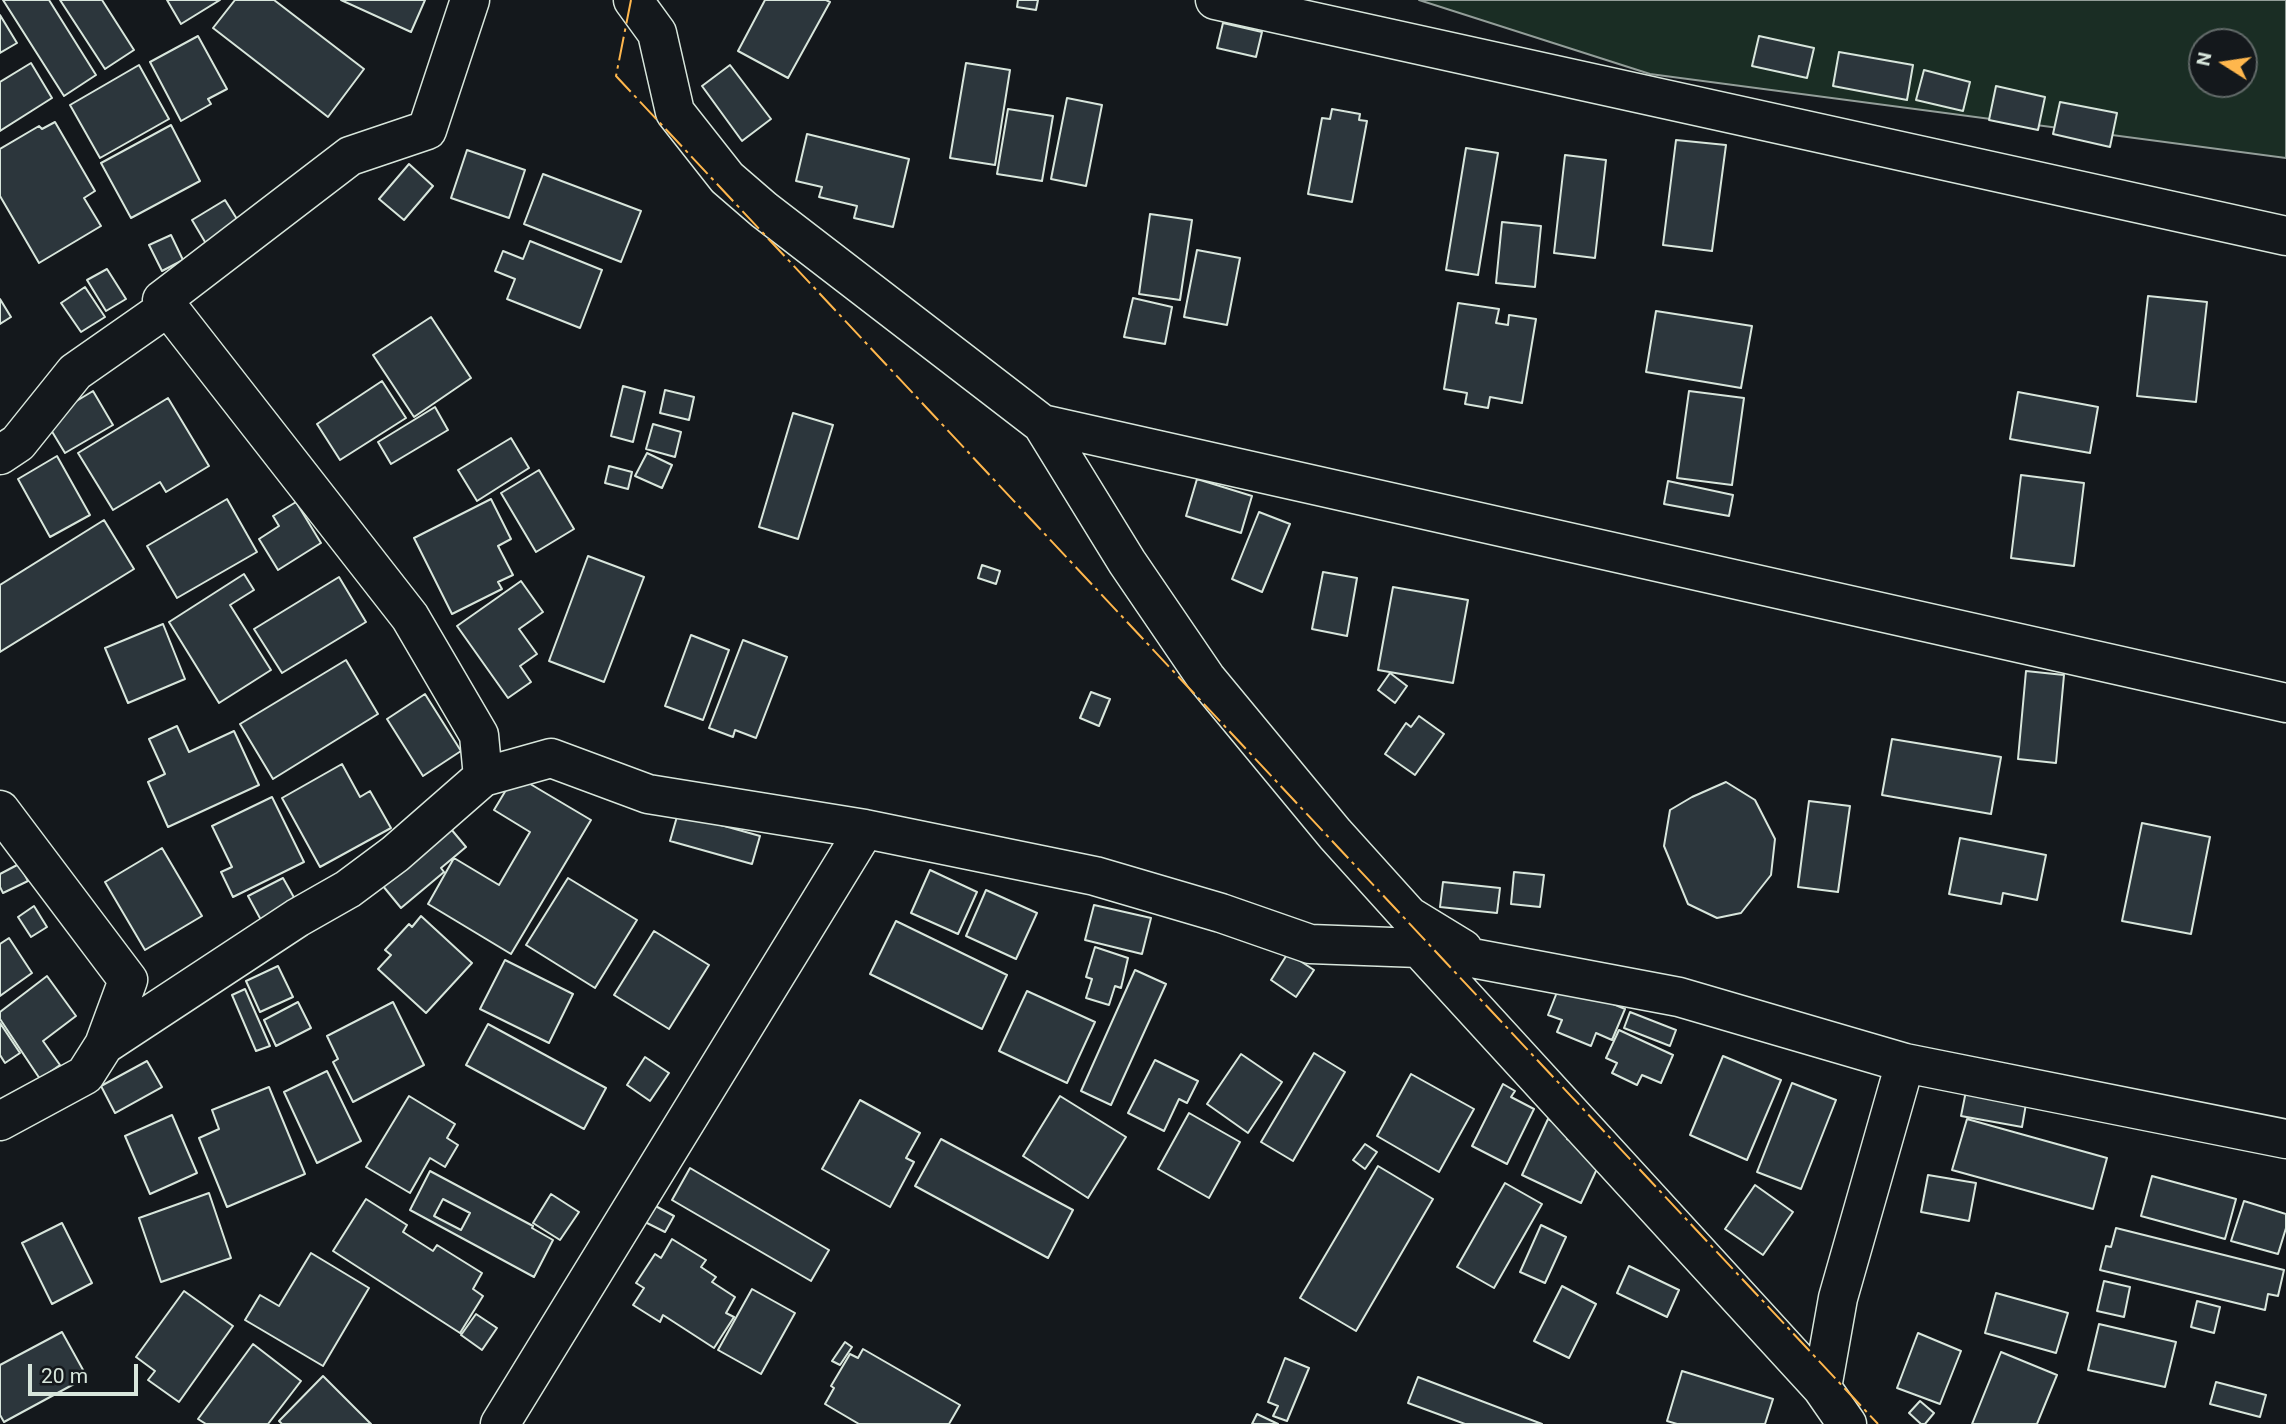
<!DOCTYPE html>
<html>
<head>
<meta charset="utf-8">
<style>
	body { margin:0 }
	#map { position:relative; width:2286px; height:1424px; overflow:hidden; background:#14181c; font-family:Roboto,sans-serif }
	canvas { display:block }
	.north { position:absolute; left:2188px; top:28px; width:70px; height:70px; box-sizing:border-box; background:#14181c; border:2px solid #626a69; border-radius:50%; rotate:282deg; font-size:19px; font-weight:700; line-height:28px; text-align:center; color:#d8e6dc }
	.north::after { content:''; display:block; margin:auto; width:24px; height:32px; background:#ffb74d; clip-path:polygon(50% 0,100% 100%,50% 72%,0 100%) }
	.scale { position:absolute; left:28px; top:1364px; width:110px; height:32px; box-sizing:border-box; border:4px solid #d8e6dc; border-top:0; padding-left:9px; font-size:21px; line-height:24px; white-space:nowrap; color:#d8e6dc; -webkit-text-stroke:5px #14181c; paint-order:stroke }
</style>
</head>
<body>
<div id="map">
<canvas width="2286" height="1424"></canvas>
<div class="north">N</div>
<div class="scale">20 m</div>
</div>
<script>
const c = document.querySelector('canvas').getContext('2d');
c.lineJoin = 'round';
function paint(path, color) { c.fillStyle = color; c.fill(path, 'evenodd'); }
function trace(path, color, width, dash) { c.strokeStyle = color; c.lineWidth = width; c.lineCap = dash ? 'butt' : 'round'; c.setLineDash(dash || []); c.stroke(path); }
const green = new Path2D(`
	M1419,0H2286V158L1650,74ZM2202,42H2244V84H2202Z`);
paint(green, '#1a2d24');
trace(green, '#939e99', 2);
const building = new Path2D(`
	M3,0H49L96,75L64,96Z
	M60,0H102L134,50L105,69Z
	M167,0H220L181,24Z
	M235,0H274L364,69L328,117L213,28Z
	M341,0H425L411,32Z
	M765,0H826L830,2L788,78L738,51Z
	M1018,0H1038L1036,10L1017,7Z
	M0,15L17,43L0,53Z
	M1223,23L1262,32L1256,57L1217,48Z
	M198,36L227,89L208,99L211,104L181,121L150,62Z
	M1759,36L1814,48L1807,78L1752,66Z
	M1839,52L1913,65L1907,100L1833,86Z
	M31,63L52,98L0,131V82Z
	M966,63L1010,70L995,165L950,158Z
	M139,65L169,119L100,158L70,105Z
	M730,65L771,119L742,141L702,86Z
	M1924,70L1970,82L1963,111L1916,100Z
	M1996,86L2045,97L2038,130L1989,120Z
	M1067,98L1102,105L1086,186L1051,179Z
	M2060,102L2117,113L2110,147L2053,134Z
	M1008,109L1053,116L1042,181L997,174Z
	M1332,109L1360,114L1359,120L1367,121L1352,202L1308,194L1322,118L1330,119Z
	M55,122L95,191L84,198L101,226L39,263L0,196V149L39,126L42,129Z
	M171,125L200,181L131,218L101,163Z
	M807,134L909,159L893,227L854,218L857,206L819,197L822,187L796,181Z
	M1676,140L1726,145L1712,251L1663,245Z
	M1466,148L1498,153L1478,275L1446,270Z
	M467,150L525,170L509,218L451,198Z
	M1565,155L1606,160L1595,258L1554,253Z
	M409,164L433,186L404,220L379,199Z
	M543,174L641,211L621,262L524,224Z
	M225,200L242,227L208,247L192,220Z
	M1150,214L1192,220L1180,300L1139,294Z
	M1502,222L1541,226L1535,287L1496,283Z
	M171,235L183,260L162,271L149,245Z
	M530,241L602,270L580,328L507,299L515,279L495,271L503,251L523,259Z
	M1197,250L1240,258L1227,325L1184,317Z
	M107,269L126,299L106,311L87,280Z
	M85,287L105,317L81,332L61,303Z
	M2148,296L2207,302L2196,402L2137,396Z
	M1133,298L1172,307L1165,344L1124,337Z
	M0,299L11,317L0,324Z
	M1458,303L1499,309L1496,323L1508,325L1509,315L1536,319L1522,403L1490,397L1488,408L1465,404L1467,393L1444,389Z
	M1656,311L1752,326L1741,388L1646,372Z
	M431,317L471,378L414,417L373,355Z
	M382,381L406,418L340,460L317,424Z
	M623,386L645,392L633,442L611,436Z
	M665,390L694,397L689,420L660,413Z
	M93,391L113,425L65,453L45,420Z
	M1689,391L1744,398L1732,485L1677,478Z
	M2018,392L2098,407L2090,453L2010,439Z
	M168,398L209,466L166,492L160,482L113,510L78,453Z
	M435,407L448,430L391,464L378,442Z
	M793,413L833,425L798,539L759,527Z
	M653,424L681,432L675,457L646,449Z
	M511,438L529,468L477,501L458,470Z
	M647,453L672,465L662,488L635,476Z
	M57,456L90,515L50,537L18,479Z
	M609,466L632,472L628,489L605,483Z
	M539,470L574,529L536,552L501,493Z
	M2021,475L2084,483L2074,566L2011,558Z
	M1197,479L1252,496L1241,533L1186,516Z
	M1668,481L1733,495L1729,516L1664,504Z
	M227,499L257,552L177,598L147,546Z
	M491,499L511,539L498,546L513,575L498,582L502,589L452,614L414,538Z
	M296,502L321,543L278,570L259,539L279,526L273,516Z
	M1259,512L1290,524L1262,592L1232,579Z
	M104,520L134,569L0,652V585Z
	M588,556L644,577L604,682L549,661Z
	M982,565L1000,571L996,584L978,578Z
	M1323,572L1357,578L1347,636L1312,629Z
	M244,574L254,590L230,605L271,670L219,703L169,622Z
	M339,577L366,622L282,673L254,629Z
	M521,581L543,612L519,629L537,654L520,666L531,682L508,698L457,626Z
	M1393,587L1468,600L1453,683L1378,670Z
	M163,624L185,679L128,703L105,648Z
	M691,635L729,650L703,720L665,706Z
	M743,640L787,657L756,738L735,730L733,737L709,728Z
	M346,660L378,714L273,779L240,724Z
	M2026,671L2064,675L2056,763L2018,759Z
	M1390,673L1407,686L1395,703L1378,690Z
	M1091,692L1110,699L1099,726L1080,718Z
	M425,694L461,751L423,776L387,719Z
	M1419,716L1444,734L1415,775L1385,754L1406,723L1411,727Z
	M177,726L189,752L234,731L259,785L168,827L148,782L165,774L149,739Z
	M1892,739L2001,757L1991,814L1882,795Z
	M342,764L360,797L370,791L391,828L320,867L282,798Z
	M515,775L591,820L511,954L428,904L454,858L499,885L530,832L494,810Z
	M1726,782L1755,800L1775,839L1771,875L1741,913L1717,918L1688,904L1664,846L1670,810L1692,797Z
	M272,797L304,862L233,897L221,872L232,867L212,826Z
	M1809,801L1850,806L1838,892L1798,887Z
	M678,813L760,836L752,864L670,841Z
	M446,823L466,847L441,868L444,872L401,908L378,880Z
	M2142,823L2210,837L2191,934L2122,921Z
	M1960,838L2046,855L2037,900L2003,893L2001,904L1949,894Z
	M162,848L202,916L145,950L105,882Z
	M19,864L28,881L3,893L0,887V874Z
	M930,870L977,892L958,934L911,913Z
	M1514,872L1544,875L1540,907L1511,904Z
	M283,878L296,901L261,920L248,896Z
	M568,878L637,920L595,988L526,945Z
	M1443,882L1500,888L1497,913L1440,907Z
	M986,890L1037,913L1016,959L966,936Z
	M1094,905L1151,918L1142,954L1085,940Z
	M34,906L47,927L31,937L18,917Z
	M421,916L472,963L426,1013L378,969L391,955L385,950L409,924L412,927Z
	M896,921L1007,975L982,1029L870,974Z
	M654,931L709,965L669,1029L614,995Z
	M9,938L32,973L0,996V944Z
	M1095,947L1128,958L1121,988L1115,986L1109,1005L1086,998L1092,979L1086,977Z
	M1288,953L1314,970L1296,997L1271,980Z
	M505,960L573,994L549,1043L480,1009Z
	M278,966L293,997L260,1012L246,981Z
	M1135,970L1166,984L1111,1105L1081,1091Z
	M47,976L76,1016L43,1041L60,1065L40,1079L0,1019V1012Z
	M1561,982L1625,1009L1612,1040L1596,1033L1591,1046L1557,1032L1562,1020L1548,1015Z
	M245,989L270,1046L256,1051L232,995Z
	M1027,991L1095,1022L1067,1083L999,1051Z
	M298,1002L311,1028L276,1046L264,1020Z
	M393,1002L424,1065L353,1102L333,1062L338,1059L327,1036Z
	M1630,1012L1676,1030L1670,1046L1624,1028Z
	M0,1023L20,1053L5,1063L0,1055Z
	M488,1024L606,1088L584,1129L466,1065Z
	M1619,1030L1673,1055L1661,1083L1642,1075L1637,1085L1612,1073L1617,1063L1606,1058Z
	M1314,1053L1345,1072L1293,1161L1261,1142Z
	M1241,1054L1282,1082L1248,1133L1207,1104Z
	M1723,1056L1781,1080L1747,1160L1690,1135Z
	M645,1057L669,1073L650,1101L627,1085Z
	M1155,1060L1198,1081L1187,1103L1179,1099L1164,1131L1128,1113Z
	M147,1061L162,1087L115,1113L101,1086Z
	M327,1071L361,1141L317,1163L284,1092Z
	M1411,1074L1474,1109L1439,1172L1377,1136Z
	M1792,1083L1836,1100L1801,1189L1757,1172Z
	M1503,1084L1515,1091L1511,1097L1534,1109L1507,1164L1472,1146Z
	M1967,1086L2027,1098L2022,1127L1961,1116Z
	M269,1087L305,1174L227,1207L199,1138L219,1129L212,1110Z
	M409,1096L455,1124L447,1138L458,1145L445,1167L430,1158L410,1193L366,1167Z
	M1060,1096L1126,1137L1088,1198L1023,1156Z
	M860,1100L920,1133L906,1158L914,1162L890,1207L822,1169Z
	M1189,1113L1240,1142L1209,1198L1158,1169Z
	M172,1115L197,1173L150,1194L125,1136Z
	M1548,1119L1571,1130L1567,1139L1603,1156L1581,1203L1522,1175Z
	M1967,1119L2107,1158L2093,1209L1952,1170Z
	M941,1139L1073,1210L1048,1258L915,1186Z
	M1365,1144L1377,1152L1365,1169L1353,1160Z
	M1378,1166L1433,1199L1356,1331L1300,1298Z
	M690,1168L829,1250L811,1281L672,1200Z
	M430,1171L533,1226L532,1228L553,1240L534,1277L410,1210ZM443,1199L470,1213L461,1230L434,1216Z
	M1928,1175L1976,1183L1969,1221L1921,1212Z
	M2152,1176L2236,1199L2225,1239L2141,1216Z
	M1505,1183L1542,1204L1494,1288L1457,1267Z
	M1755,1185L1793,1212L1763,1255L1725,1229Z
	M209,1193L231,1258L161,1282L139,1218Z
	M551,1194L579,1212L560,1240L533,1223Z
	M366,1199L407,1225L403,1232L433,1251L437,1245L482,1273L473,1289L483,1296L460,1333L333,1251Z
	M2244,1201L2286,1214V1228L2278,1254L2231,1241Z
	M650,1203L674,1216L665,1232L641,1220Z
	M62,1223L92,1283L52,1304L22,1243Z
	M1541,1225L1566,1237L1545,1283L1520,1272Z
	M2116,1228L2284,1270L2278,1296L2268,1294L2265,1310L2100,1270L2106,1246L2111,1247Z
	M672,1239L706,1260L701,1267L716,1277L712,1282L735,1297L726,1313L734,1317L714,1348L663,1315L660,1322L633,1305L644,1288L636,1283L655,1254L661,1258Z
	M311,1253L369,1288L323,1366L245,1320L260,1295L279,1306Z
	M1629,1266L1679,1290L1667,1317L1617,1293Z
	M2104,1281L2130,1287L2124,1317L2097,1311Z
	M1562,1286L1596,1304L1569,1358L1534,1341Z
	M752,1289L795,1313L761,1374L718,1350Z
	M184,1291L233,1326L179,1402L148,1380L155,1371L136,1357Z
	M1996,1293L2068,1313L2056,1353L1985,1333Z
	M2197,1301L2220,1307L2214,1333L2191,1327Z
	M476,1314L497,1328L482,1350L461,1335Z
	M2099,1324L2176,1342L2165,1387L2088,1370Z
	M62,1332L87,1377L4,1422L0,1415V1365Z
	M1918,1333L1961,1351L1940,1404L1897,1388Z
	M845,1342L852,1347L840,1365L832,1361Z
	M253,1344L301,1381L268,1424H206L198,1419Z
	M863,1349L960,1405L949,1424H859L825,1404L834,1388L831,1386L850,1354L858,1358Z
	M2001,1352L2057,1375L2037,1424H1972Z
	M1285,1358L1309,1368L1287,1421L1273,1416L1278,1406L1268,1402Z
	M1682,1371L1773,1399L1765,1424H1677L1667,1421Z
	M323,1376L371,1424H282L279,1421Z
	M1418,1377L1542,1424H1465L1408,1403Z
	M2216,1382L2266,1395L2260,1417L2210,1404Z
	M1920,1401L1934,1413L1925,1424H1921L1909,1413Z
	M1257,1414L1278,1424H1252Z`);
paint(building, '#2c363c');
trace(building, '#d8e6dc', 2);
const minor = new Path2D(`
	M633,0L657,33L675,112L727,178L764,210L1042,424L2286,703
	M1215,0L2286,236
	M168,307L410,617L479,735L483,777L551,758L648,794L865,829L1095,876L1221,913L1310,944L1419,948L1679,997L1905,1063L2286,1139
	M1042,424L1127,562L1206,678L1335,834L1409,916L1463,949
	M0,455L18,443L75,372L168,307L162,300L350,156L427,130L470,0
	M0,810L128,980L104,1045L85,1075L0,1121
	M1419,948L1822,1388L1847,1424
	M104,1045L297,918L348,889L395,854L483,777
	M1822,1388L1838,1298L1905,1063
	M500,1424L865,829`);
trace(minor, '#d8e6dc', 41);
trace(minor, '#14181c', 38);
trace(new Path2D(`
	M631,0L616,76L1878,1424`), '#ffb74d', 2, [24, 5, 3.5, 5]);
</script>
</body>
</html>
